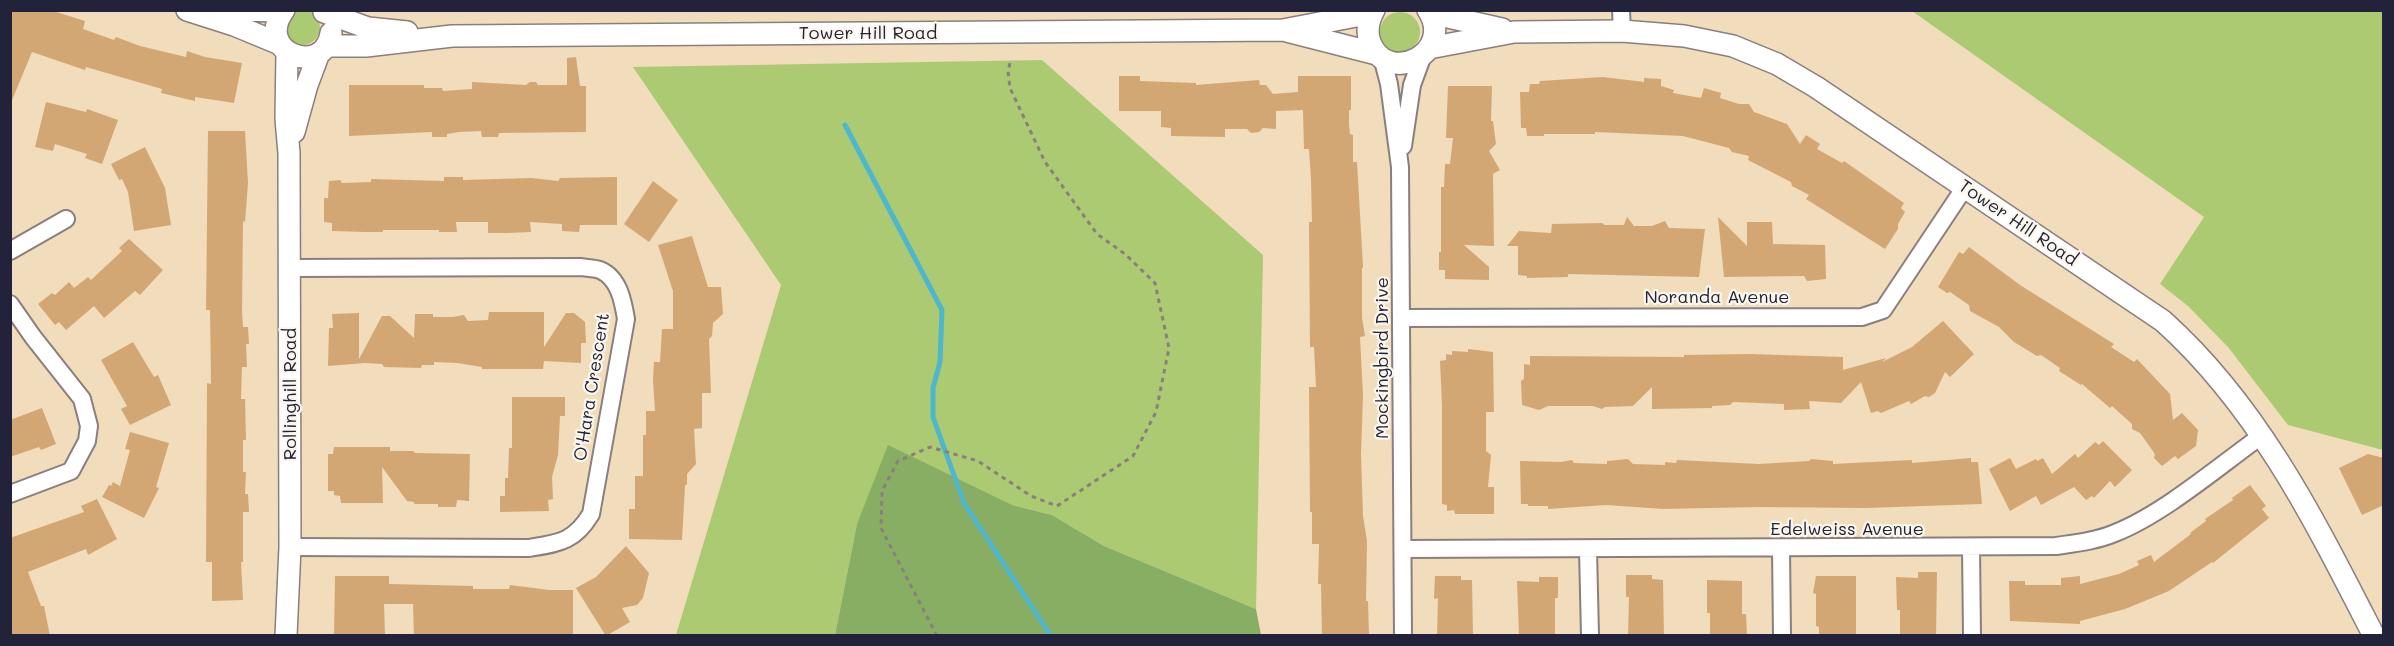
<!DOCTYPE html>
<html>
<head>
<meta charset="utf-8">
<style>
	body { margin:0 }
	#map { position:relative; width:2394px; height:646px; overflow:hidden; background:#f1dcbc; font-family:Mali,sans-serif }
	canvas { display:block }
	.frame { position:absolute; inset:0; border:12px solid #22223b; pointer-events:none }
</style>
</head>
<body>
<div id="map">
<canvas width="2394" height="646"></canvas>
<div class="frame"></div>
</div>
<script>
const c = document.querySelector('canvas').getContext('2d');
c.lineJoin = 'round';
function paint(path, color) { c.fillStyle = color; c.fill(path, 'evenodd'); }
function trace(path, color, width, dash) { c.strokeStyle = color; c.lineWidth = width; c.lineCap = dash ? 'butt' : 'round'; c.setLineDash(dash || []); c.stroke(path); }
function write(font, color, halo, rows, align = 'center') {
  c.font = font + ' Mali,sans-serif'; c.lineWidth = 4.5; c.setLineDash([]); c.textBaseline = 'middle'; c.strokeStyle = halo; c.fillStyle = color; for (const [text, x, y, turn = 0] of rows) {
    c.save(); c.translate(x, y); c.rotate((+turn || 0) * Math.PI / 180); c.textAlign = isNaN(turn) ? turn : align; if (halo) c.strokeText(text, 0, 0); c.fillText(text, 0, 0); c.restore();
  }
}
paint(new Path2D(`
	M284 27a18 18 0 1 1 36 0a18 18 0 1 1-36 0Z
	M1912,11H2383V450L2288,425L2228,347L2188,306L2160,284L2204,217Z
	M1380 32a20 20 0 1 1 40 0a20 20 0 1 1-40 0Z
	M1042,60L1263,255L1256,609L1104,546L1052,515L1012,505L857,524L835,635H676L781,285L633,67Z`), '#abca72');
paint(new Path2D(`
	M888,445L1012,505L1052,515L1104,546L1256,609L1261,635H835L857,524Z`), '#88ae64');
trace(new Path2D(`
	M845,125L942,310L940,362L933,388V417L964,503L1051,636`), '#4fb7cd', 5);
paint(new Path2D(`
	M10,10H50L85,21L83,29L114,40L116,37L140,46L186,57L187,51L205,57L242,63L234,103L195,97V101L161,93L162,89L86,67L85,70L32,52L10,105Z
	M576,57L580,86H586V132L499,133L498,137H482L481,131L459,132L447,134V137H432V132L349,136V85H424V88H442L443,91L472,89V82L526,85L530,82H536L538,85H567V58Z
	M1119,76H1140V81L1196,83V85L1259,80L1260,85H1266L1273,94L1298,92V76H1351V110H1349V125L1350,134L1353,135V162H1357L1363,267L1362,268V318L1365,336L1360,337L1363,395L1361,455L1363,516L1367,541L1366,601H1368L1369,636H1322L1321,584H1318L1319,544H1312V512H1310L1309,387H1316L1314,347H1310L1309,222H1312L1311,180L1309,149H1304L1303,110L1276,111V129L1263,128L1259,132L1251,133L1247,129H1225V137L1171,136V128L1161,127V111H1119Z
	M1603,77L1644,82V78L1661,79V86L1674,90L1673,93L1701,98L1704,88L1721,93L1720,98L1739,104H1749L1754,112L1787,124L1800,144L1806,135L1820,144L1817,149L1842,163L1844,161L1904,203L1901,208L1905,212L1898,224V229L1885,249L1806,199L1809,195L1792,186L1791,182L1748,160L1749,156L1732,152L1729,148L1683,136L1595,132V134H1544V136H1527L1526,128H1521L1520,92H1529L1530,84H1539L1540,81Z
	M1448,86H1492L1491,121H1493L1496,144L1489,151L1500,170L1493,174L1494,246L1464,245L1489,267V280L1445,279V270H1439V252H1441V187H1444L1445,164H1450L1453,138H1446Z
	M46,102L86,112L87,109L118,120L102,164L85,158L87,154L55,144L53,151L35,147Z
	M208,131H245L248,183L245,222L243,221L242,311L243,327H248L249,344H246L247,367H242L241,399H245L246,440H243V472H246L245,494H248L249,512H243V562H241L243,600L212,601V562H206L207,383L211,384L210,310H206Z
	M145,147L165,188L171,225L134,231L128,192L122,179L119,180L111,164Z
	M444,177H463V180L532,178L558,181L560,178L617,177V225H580L579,232L562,231V224L530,222L531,232L507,233H488V222H456L457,232H439V230H383V232H365L332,231V223L324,222V198H328L329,181L340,180L342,183L371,182V179L444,181Z
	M653,181L678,200L649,242L624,224Z
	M1627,217L1634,226H1652L1665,221L1669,228L1705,229L1699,277L1568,274V277L1527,278V276L1518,275V246H1507L1519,231L1551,233L1552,224L1602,223L1605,225H1624Z
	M1718,217L1747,246V222H1772L1773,244L1825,245L1826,279L1807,281L1804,276L1724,277Z
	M692,236L708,287H721L723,314L713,323L712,336L709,339L711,393H702V428L694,429L696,464L687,474V484L685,486L682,540L629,539V509H635V476H643V435H646V411H655L653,380L654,362H660L662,329H673V291L658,245Z
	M129,239L163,270L140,295L135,291L104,318L94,306L66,330L59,322L55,325L38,304L52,293L55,295L69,282L74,288L88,277L91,280L122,251L119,248Z
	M1969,247L2020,285L2114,344L2111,347L2134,362L2137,359L2170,394L2173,420L2182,413L2198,430L2196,446L2178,459L2175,456L2162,466L2154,458L2155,454L2140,433L2132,429V424L2112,406L2110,408L2082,384L2081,385L2059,371L2060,368L2041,355L2037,356L2014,342L1999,327L1970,311L1969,305L1950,292L1947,293L1938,287L1959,252L1963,254Z
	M489,312H544V347L566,313H574L585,322L586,343H581V363L544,361L543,369H482V367L457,363L434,362V365H422L421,368L384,367L382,364L365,363L328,366L329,328H333L332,314L359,313V359L382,316H390L414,338L415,314H433V317H453L464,315L468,321L488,320Z
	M1943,321L1974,354L1950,377L1945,372L1935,393L1929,397L1925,396L1911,404L1909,401L1881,413L1878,411L1871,413L1861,382L1841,403L1809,401L1810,409L1784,410V404L1733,402L1730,405L1712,406V408L1652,409V387L1633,406L1605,407L1602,409L1593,406H1548L1539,410L1522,405L1521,381L1524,379V364L1530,365V356L1684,357V355L1750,354L1843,357V370L1886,358L1882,362L1912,347Z
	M133,342L154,377L158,375L171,405L130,425L121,409L127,406L101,360Z
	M1468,349L1493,352L1494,412H1486V451L1491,455L1488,487H1494V514H1455L1454,510L1447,511V505L1442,504V405L1440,361L1446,360V354L1452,355V351L1468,352Z
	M512,397H565V416H560L558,455L552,477L553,499L548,500L549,511L500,512V496H505V478H508L509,448H512Z
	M42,408L56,444L41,450L39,447L10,457V420Z
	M130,432L169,443L156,487L159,488L144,518L102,497L109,485L111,486L113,482L120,486L130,450L125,449Z
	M2103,441L2132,470L2115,487L2110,481L2094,498L2092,496L2086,500L2074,487L2041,505L2036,496L2010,511L1989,469L2010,458L2016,469L2036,459L2037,461L2043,458L2052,474L2075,454L2078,458L2095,442L2099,445Z
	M334,447H390V451H413L415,453L470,454L469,501L457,500L456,507H438V504H414V502L407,501L382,467L383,503H341L340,496L334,495V491H328V454H333Z
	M2368,454L2384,458V505L2362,515L2339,468Z
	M1971,458V462H1978L1982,504L1866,508L1758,507L1663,509L1606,505L1548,509V506H1528V504H1521L1520,461L1561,462L1572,460L1574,463L1607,464V461L1628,459L1633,464L1665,465V462L1676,463L1677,460L1759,464L1809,461L1811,459L1833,461V464L1912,460V463Z
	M2250,485L2266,506L2262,509L2269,518L2213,563L2212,562L2169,591L2125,609L2080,621V624L2010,621L2009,581H2025V585H2061V578L2080,576V584L2119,574L2139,565L2137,561L2151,555L2154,562L2191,534L2190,533L2206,521L2205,519L2233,500L2232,498Z
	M97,499L117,539L88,555L86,549L28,572L41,606H44L50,636H13L10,630V538L84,512L81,506Z
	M626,546L649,573L643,598L637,605L622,608L630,622L606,636L576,588L596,577Z
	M1918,572H1937L1936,636H1900V610H1897L1896,577L1918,578Z
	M1626,575H1652V579L1663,580L1664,636H1628L1629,597H1626Z
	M335,576H389V584L473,586V589H509L510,585L549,590H573V636H414L413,604H384L385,636H334Z
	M1435,576H1461V580H1472L1473,636H1437L1438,598L1434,599Z
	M1816,576H1856V636H1819V627L1816,626V594L1813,593Z
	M1539,577H1558V598H1555V636H1519L1517,581L1539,582Z
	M1707,580L1742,581V614H1746L1747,636H1710V613H1707Z`), '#d3a773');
const minor = new Path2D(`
	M1621,10L1622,31
	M1382,57L1389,84L1400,167L1403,636
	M1403,146L1412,85L1423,55
	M10,251L66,219
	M290,268L581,267C586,268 594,268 600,270C619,278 623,301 626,319L591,514C574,542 559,543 529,548L290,547
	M10,304L33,337L82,399L89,426L87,441L71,471L10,494
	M1402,318L1862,317L1883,310L1965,187
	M1971,547L1972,636
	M1403,549L2056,546C2076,543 2096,541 2115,533C2163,514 2218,467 2261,436
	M1588,549L1590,636
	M1781,549L1782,636`);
const tertiary = new Path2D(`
	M187,10L234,25L280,44
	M233,10L283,11
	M284,10C253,52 324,79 331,33
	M1374,10C1368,21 1366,31 1370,42C1387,87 1456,53 1428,10
	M324,12L368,28L407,32
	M1430,13L1502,29
	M1287,31L1377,54
	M326,46H366L452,36L1283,30L1372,13
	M1429,48L1514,32L1622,31L1684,36L1733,46L1777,64L1816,87L2163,321C2259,407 2316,523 2374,636
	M294,132L307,85L319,53
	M286,636L290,547L289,153L286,119L287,52`);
trace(minor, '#8a7f7c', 20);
trace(tertiary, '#8a7f7c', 24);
trace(new Path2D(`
	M937,636L881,528L882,491L898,461L930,447L978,461L1031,496L1057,506L1133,456L1156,412L1169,348L1155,283L1125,254L1097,234L1045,162L1010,88L1008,71L1011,59`), '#8a7f7c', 3, [4.5, 4.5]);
trace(minor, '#fff', 16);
trace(tertiary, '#fff', 21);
write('18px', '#22223b', '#fbf7ec', [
	["Tower Hill Road",868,33],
	["Tower Hill Road",2018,223,34],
	["Noranda Avenue",1717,297],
	["Mockingbird Drive",1382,358,-90],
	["O'Hara Crescent",592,387,-81],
	["Rollinghill Road",290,394,-90],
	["Edelweiss Avenue",1847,529]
]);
</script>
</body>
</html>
